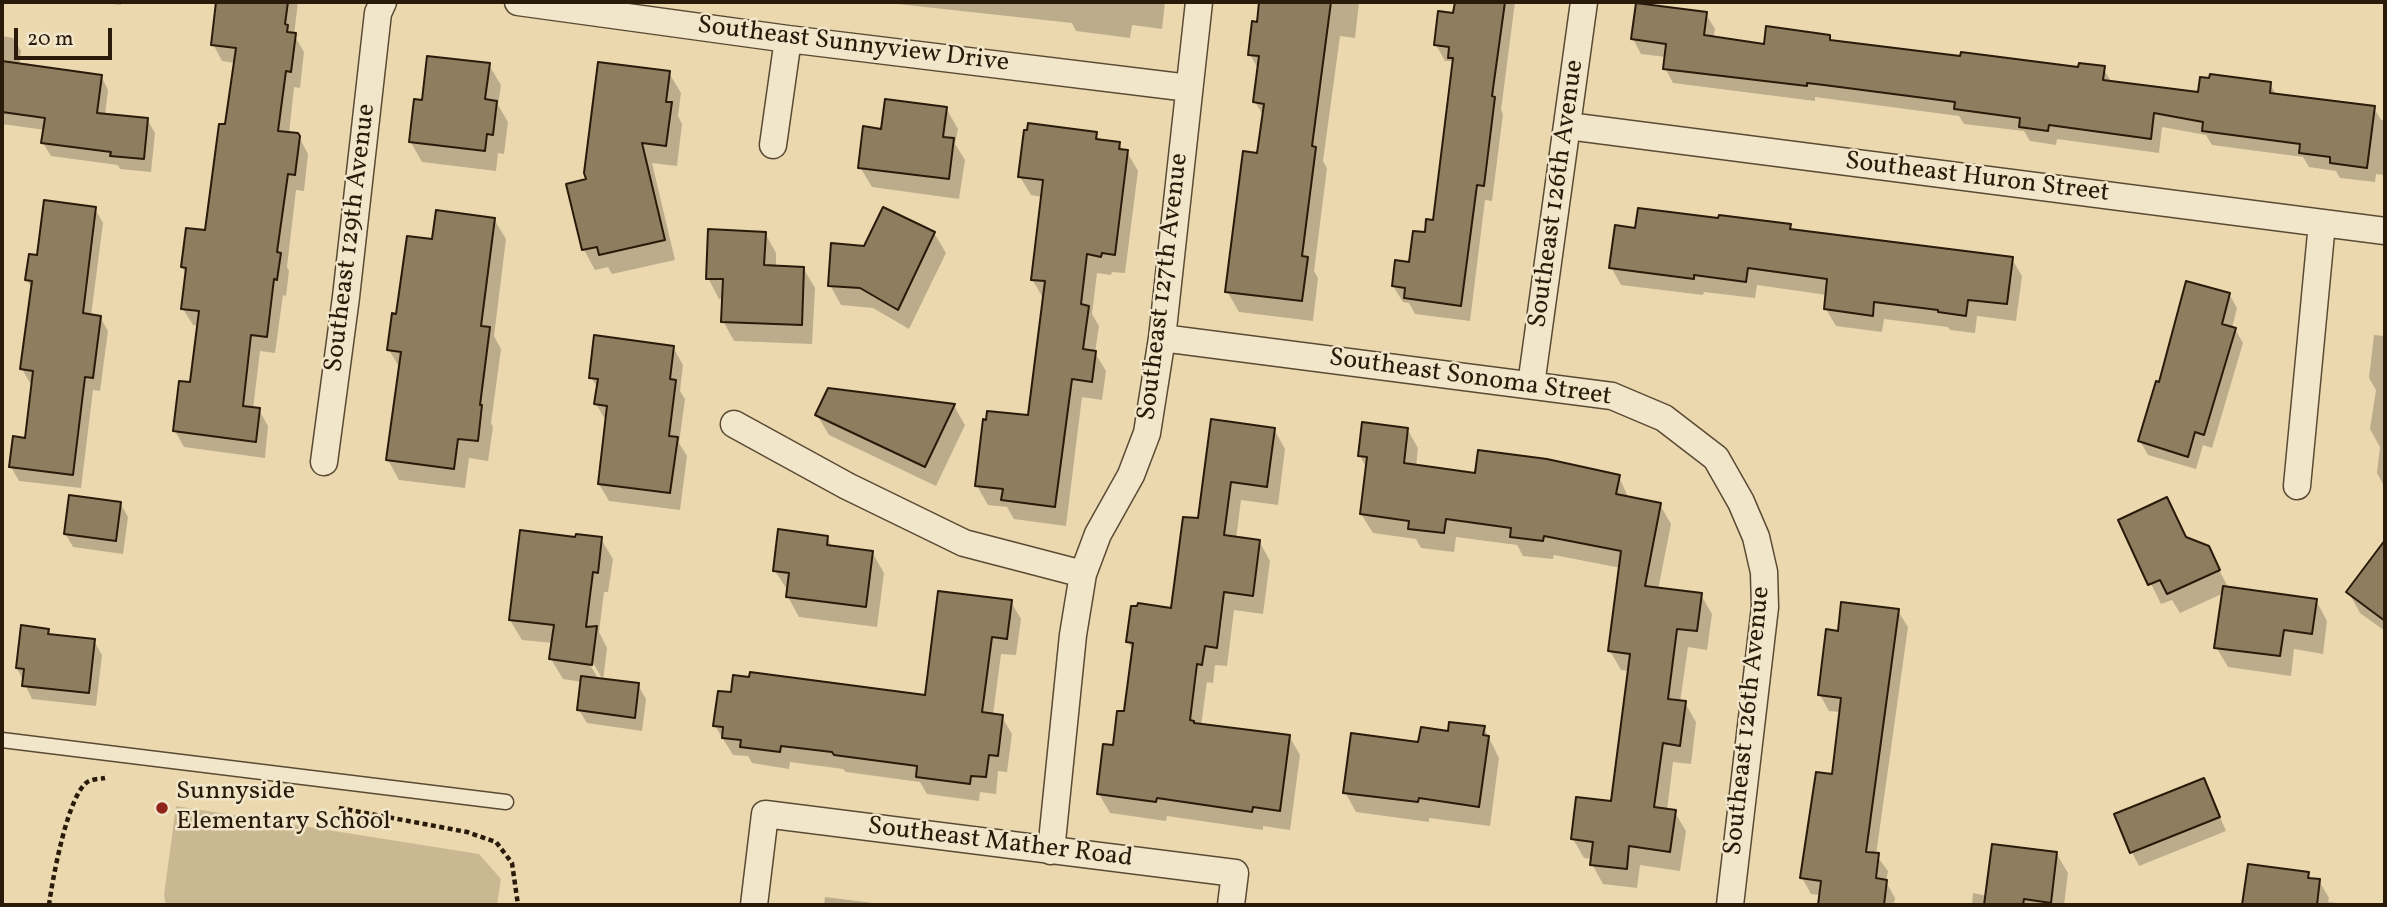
<!DOCTYPE html>
<html>
<head>
<meta charset="utf-8">
<style>
	body { margin:0 }
	#map { position:relative; width:2387px; height:907px; overflow:hidden; background:#ebd8ae; font-family:Vollkorn,serif }
	canvas { display:block }
	.frame { position:absolute; inset:0; border:4px solid #2a1a0a; pointer-events:none }
	.scale { position:absolute; left:14px; top:28px; width:98px; height:32px; box-sizing:border-box; border:4px solid #2a1a0a; border-top:0; padding-left:9px; font-size:21px; line-height:24px; white-space:nowrap; color:#2a1a0a; -webkit-text-stroke:5px #f2e6ca; paint-order:stroke }
</style>
</head>
<body>
<div id="map">
<canvas width="2387" height="907"></canvas>
<div class="frame"></div>
<div class="scale">20 m</div>
</div>
<script>
const c = document.querySelector('canvas').getContext('2d');
c.lineJoin = 'round';
function paint(path, color) { c.fillStyle = color; c.fill(path, 'evenodd'); }
function trace(path, color, width, dash) { c.strokeStyle = color; c.lineWidth = width; c.lineCap = dash ? 'butt' : 'round'; c.setLineDash(dash || []); c.stroke(path); }
function write(font, color, halo, rows, align = 'center') {
  c.font = font + ' Vollkorn,serif'; c.lineWidth = 5; c.setLineDash([]); c.textBaseline = 'middle'; c.strokeStyle = halo; c.fillStyle = color; for (const [text, x, y, turn = 0] of rows) {
    c.save(); c.translate(x, y); c.rotate((+turn || 0) * Math.PI / 180); c.textAlign = isNaN(turn) ? turn : align; if (halo) c.strokeText(text, 0, 0); c.fillText(text, 0, 0); c.restore();
  }
}
paint(new Path2D(`
	M176,806L479,854L501,879L497,905H166L164,895Z`), '#cab892');
paint(new Path2D(`
	M95,2H121V5Z
	M218,2H298L294,35L304,52L300,88L294,87L289,134L299,137L308,154L304,191L296,190L287,267L289,271L286,296L283,295L275,353L260,351L253,409L259,410L268,426L265,458L184,447L175,431L191,384L199,326L193,325L183,309L187,275L182,267L206,232L227,126L235,63L222,61L213,44Z
	M879,2H1165L1162,29L1132,25L1130,38L1076,31L1072,23Z
	M1261,2H1359L1355,38L1340,36L1323,161L1327,168L1314,271L1318,278L1313,321L1239,312L1227,291L1259,155L1264,117L1255,102L1259,71L1250,54L1258,24Z
	M1457,2H1515L1501,110L1503,114L1492,201L1485,200L1470,321L1415,314L1409,303L1403,302L1393,286L1410,264L1434,222L1454,65L1452,61H1445L1436,45L1455,15Z
	M1706,14L1715,29L1713,39L1766,46L1829,36L1833,42L1962,58L2080,69L2103,68L2112,83L2200,94L2270,84L2277,96L2374,108L2381,120L2385,121V175L2376,174L2375,182L2340,178L2336,171L2309,167L2303,157L2212,145L2206,135L2162,127L2159,153L2057,139L2056,145L2030,141L2024,131L1964,124L1959,116L1815,97V101L1673,83L1665,68L1666,57L1641,54L1633,39Z
	M2,36L13,38L21,51L19,66L101,76L108,90L105,115L147,119L155,133L151,172L120,169L118,165L51,156L43,143L45,130L2,124Z
	M489,65L501,85L498,105L508,122L504,154L498,153L496,171L422,162L410,141L423,102Z
	M669,73L681,93L678,116L682,124L677,166L652,163L675,260L612,274L608,267L595,270L584,250L568,185L588,180Z
	M946,108L958,129L955,144L965,160L959,199L872,187L860,167L883,131Z
	M1096,134L1100,141L1119,144L1124,151L1127,152L1138,171L1125,273L1112,272L1111,275L1097,273L1092,314L1099,326L1095,353L1106,371L1102,400L1082,397L1066,526L1014,519L1007,507L988,505L977,486L1029,417L1043,298L1032,279L1042,197L1031,195L1020,177Z
	M95,209L103,223L91,316L100,317L108,331L100,391L93,390L81,488L19,481L11,467L27,440L34,383H30L22,369L33,290L27,280L39,257Z
	M494,219L506,239L494,336L501,349L491,423L493,427L488,461L469,458L465,488L399,480L388,460L401,370L389,350L398,316L434,241Z
	M1790,226L1793,232L2012,259L2022,276L2016,321L1977,316L1975,333L1950,330L1948,327L1884,319L1882,332L1836,326L1826,309L1827,295L1757,285L1755,298L1704,292L1703,295L1621,285L1611,267L1637,230Z
	M765,233L776,253V267L803,268L815,288L812,344L734,341L723,321L724,299H719L708,278Z
	M934,233L946,253L909,329L873,308L841,305L830,285L865,248Z
	M2229,294L2237,308L2232,328L2235,329L2243,343L2212,448L2203,445L2196,469L2148,455L2140,441L2160,384Z
	M2374,335L2385,336V488L2377,473L2380,447L2370,429L2376,390L2369,378Z
	M673,347L683,365L680,391L685,399L679,443L687,456L680,510L609,501L599,484L606,421L596,404L598,389L591,377Z
	M954,406L965,425L936,486L829,435L817,415Z
	M1274,429L1285,449L1278,505L1241,500L1236,539L1259,541L1270,561L1263,614L1234,610L1227,666L1215,665L1213,683L1207,682L1201,726L1289,736L1300,755L1290,830L1263,826V830L1167,816L1166,821L1110,813L1099,794L1125,713L1134,652L1128,642L1173,610L1199,520Z
	M1407,429L1418,448L1416,467L1476,475L1619,477L1629,499L1660,505L1671,524L1658,590L1701,595L1712,614L1707,650L1688,647L1680,702L1685,703L1696,722L1691,764L1673,762L1667,810L1674,811L1686,831L1680,871L1640,865L1637,888L1603,884L1592,864L1593,859L1584,858L1573,839L1612,803L1629,671L1621,670L1610,651L1621,568L1554,555L1553,559L1523,556L1517,545L1456,537L1454,552L1421,548L1416,539L1373,533L1361,514L1367,469L1360,456Z
	M2166,499L2187,539L2207,547L2229,589L2316,600L2327,621L2323,654L2294,649L2291,676L2228,667L2216,647L2224,593L2180,613L2172,600L2161,604L2120,521Z
	M120,503L128,517L123,554L73,547L65,533Z
	M827,537L832,547L872,552L884,573L877,627L799,617L788,597V591L775,571Z
	M577,539H601L613,559L608,592H604L599,632L607,648L603,681L638,685L646,699L642,731L587,723L579,710L582,682L563,679L551,659L553,643L522,640L510,620ZM589,656L603,680H599L586,658Z
	M2385,543V631L2360,613L2349,593Z
	M1011,602L1021,619L1016,655L1001,654L993,715L1002,717L1012,734L1007,772L998,771L996,794L980,792L979,801L927,794L920,782L846,772L843,769L790,762L789,769L752,763L748,756L733,755L715,726L926,697Z
	M1898,611L1908,627L1876,855L1888,871L1886,882L1895,898L1894,905H1820L1821,895L1811,894L1802,878L1833,776L1841,712L1829,711L1820,695L1839,633Z
	M48,630L51,636L94,641L102,655L96,706L32,699L17,668Z
	M1484,728L1499,758L1490,826L1429,818V822L1356,812L1345,792L1420,744L1449,733Z
	M2204,780L2226,831L2139,866L2132,852Z
	M2056,853L2068,873L2064,905H1972L1973,893L1987,896Z
	M2249,866L2308,874L2312,880L2319,881L2329,898L2328,902L2354,905H2244Z
	M825,897L889,905H824Z`), '#0003');
const building = new Path2D(`
	M216,2H288L285,24L288,25L287,32L296,33L291,72L286,71L278,131L298,133L300,136L295,175L288,174L277,252L281,253L277,280L274,279L267,337L251,335L243,406L260,408L256,442L173,431L179,381L190,382L199,311L181,309L186,268L181,267L186,228L205,230L219,124H225L236,48L211,45Z
	M1259,2H1331L1312,146L1316,147L1302,256L1308,257L1302,301L1225,292L1243,151L1257,153L1264,104L1253,102L1259,56L1248,55L1252,21L1257,22Z
	M1455,2H1505L1492,96L1495,97L1484,186L1477,185L1461,306L1404,298L1405,288L1392,286L1395,260L1409,262L1413,231L1425,232L1426,219L1433,220L1453,58H1448L1449,47L1434,45L1438,11L1453,13Z
	M1636,3L1707,12L1704,35L1764,44L1766,26L1830,35V40L1960,56L1961,52L2078,67L2079,63L2105,66L2103,80L2198,92L2200,77L2209,78L2210,74L2271,82L2270,93L2375,106L2367,168L2330,163V157L2299,153L2300,144L2202,131L2203,122L2154,113L2151,139L2049,125L2048,131L2019,127L2020,118L1954,109L1955,102L1824,85L1807,83V86L1663,69L1666,44L1631,39Z
	M427,56L490,63L485,99L497,101L493,135L487,134L485,151L409,142L414,99L422,100Z
	M2,61L102,75L97,113L148,118L144,159L110,156L111,152L41,143L45,118L2,112Z
	M598,62L670,71L666,102H672L666,146L642,143L665,240L599,255L597,247L582,250L566,184L586,179L584,173Z
	M885,99L947,107L943,137L954,138L949,179L858,168L863,126L881,129Z
	M1028,123L1097,132L1096,139L1120,142L1119,149L1128,150L1115,255L1102,253L1101,257L1087,254L1081,304L1089,306L1083,349L1096,351L1092,382L1072,379L1055,507L1001,500L1003,489L975,486L983,419L986,420L987,411L1028,415L1045,281L1031,280L1043,180L1018,177L1024,130H1027Z
	M44,200L96,207L83,313L101,316L93,378L85,377L73,475L9,467L13,436L25,438L33,371L20,369L32,281L25,280L29,254L37,255Z
	M883,207L935,232L898,310L860,288L828,286L831,243L864,246Z
	M1638,208L1718,218L1719,215L1791,224L1790,229L2013,257L2007,304L1968,300L1966,316L1938,312V310L1874,302L1873,316L1824,309L1827,279L1748,268L1746,282L1694,275V279L1609,268L1615,225L1635,228Z
	M436,210L495,218L481,326L490,327L480,405H482L478,441L458,439L454,469L386,460L401,352L387,350L392,313L396,314L407,236L432,239Z
	M708,229L766,232L764,265L804,267L802,325L721,322L723,279H706Z
	M2186,281L2230,293L2222,324L2236,328L2204,435L2195,432L2188,457L2138,441L2156,381L2159,382Z
	M594,335L674,346L670,379L676,380L669,436L678,437L670,493L598,484L607,406L594,404L598,379L589,378Z
	M828,388L955,404L925,467L815,415Z
	M1211,419L1275,428L1267,487L1231,482L1224,535L1260,540L1253,596L1224,592L1217,648L1205,646L1202,665L1197,664L1190,720L1194,721V723L1290,735L1280,811L1253,807L1252,812L1157,798L1156,802L1097,794L1103,744L1113,745L1117,711H1124L1133,643L1126,642L1131,606H1137L1138,603L1171,608L1183,517L1198,518Z
	M1362,422L1408,428L1404,463L1475,473L1478,450L1547,459L1620,475L1616,494L1661,503L1645,586L1702,593L1697,631L1677,629L1668,699L1686,701L1680,746L1663,743L1654,807L1676,810L1670,852L1629,846L1627,869L1590,865L1593,842L1571,839L1576,797L1611,801L1630,654L1608,651L1621,551L1544,536L1543,541L1510,537L1511,528L1446,519L1444,533L1408,529L1409,521L1360,514L1367,457L1358,456Z
	M69,495L121,502L116,541L64,534Z
	M2167,497L2186,537L2209,546L2220,570L2167,594L2160,580L2148,585L2118,520Z
	M778,529L828,536L827,545L873,551L866,607L786,597L789,573L773,571Z
	M520,530L575,537L576,534L602,537L598,573L593,572L586,627L597,626L592,665L549,659L554,625L509,620Z
	M2385,540V621L2346,592Z
	M2223,586L2317,599L2312,634L2284,630L2280,656L2214,648Z
	M938,591L1012,600L1007,639L992,637L982,712L1003,715L998,756L989,755L986,777L971,776L970,784L916,777L917,766L834,755L832,752L781,746L780,752L740,747L741,740L722,738L723,727L713,726L718,691L731,692L733,675L749,677L750,672L925,695Z
	M1841,602L1899,609L1866,852L1879,853L1876,878L1887,880L1884,905H1818L1821,881L1800,878L1816,772L1832,774L1841,698L1818,695L1826,629L1838,631Z
	M21,625L49,629L48,634L95,639L89,693L22,686L24,669L16,668Z
	M581,676L639,683L635,718L577,710Z
	M1449,722L1485,726L1483,735L1489,736L1479,807L1419,798L1418,802L1343,793L1351,733L1418,742L1421,727L1448,731Z
	M2204,778L2220,817L2130,853L2114,814Z
	M1992,844L2057,852L2051,903L2024,899L2023,905H1984Z
	M2248,864L2309,872L2308,878L2320,879L2317,905H2242Z`);
paint(building, '#8e7d5f');
trace(building, '#2a1a0a', 2);
const service = new Path2D(`
	M2,740L506,802`);
const minor = new Path2D(`
	M518,2L788,39L1189,88
	M1568,126L2385,231
	M773,145L788,39
	M1162,338L1612,396L1664,418L1716,458L1741,502L1756,537L1764,572L1765,607L1730,905
	M1531,385L1584,2
	M734,424L847,486L964,543L1083,574
	M324,462L346,297L378,13L383,2
	M2297,486L2322,223
	M1051,851L1073,635L1083,574L1098,534L1131,475L1147,433L1162,338L1199,2
	M754,905L765,814L1235,873L1231,905`);
trace(service, '#5a4a33', 17);
trace(minor, '#5a4a33', 29);
trace(new Path2D(`
	M339,808L467,832L496,842L512,863L518,905
	M49,905C52,882 68,791 89,781C93,779 100,779 105,778`), '#2a1a0a', 4.5, [5, 3.5]);
trace(service, '#f2e6ca', 14);
trace(minor, '#f2e6ca', 26);
for (const [x, y, r, color] of [
	[162,808,7,"#8f2418"]
]) { const dot = new Path2D(); dot.arc(x, y, r, 0, 2 * Math.PI); c.fillStyle = color; c.fill(dot); trace(dot, '#f2e6ca', 2.5); }
write('26px', '#2a1a0a', '#f2e6ca', [
	["Southeast Sunnyview Drive",853,46,7],
	["Southeast Huron Street",1977,179,7],
	["Southeast 126th Avenue",1558,194,-82],
	["Southeast 129th Avenue",352,238,-83],
	["Southeast 127th Avenue",1165,287,-83],
	["Southeast Sonoma Street",1470,379,8],
	["Southeast 126th Avenue",1749,721,-84],
	["Southeast Mather Road",1000,844,7]
]);
write('26px', '#2a1a0a', '#f2e6ca', [
	["Sunnyside",176,793],
	["Elementary School",176,823]
], 'left');
</script>
</body>
</html>
